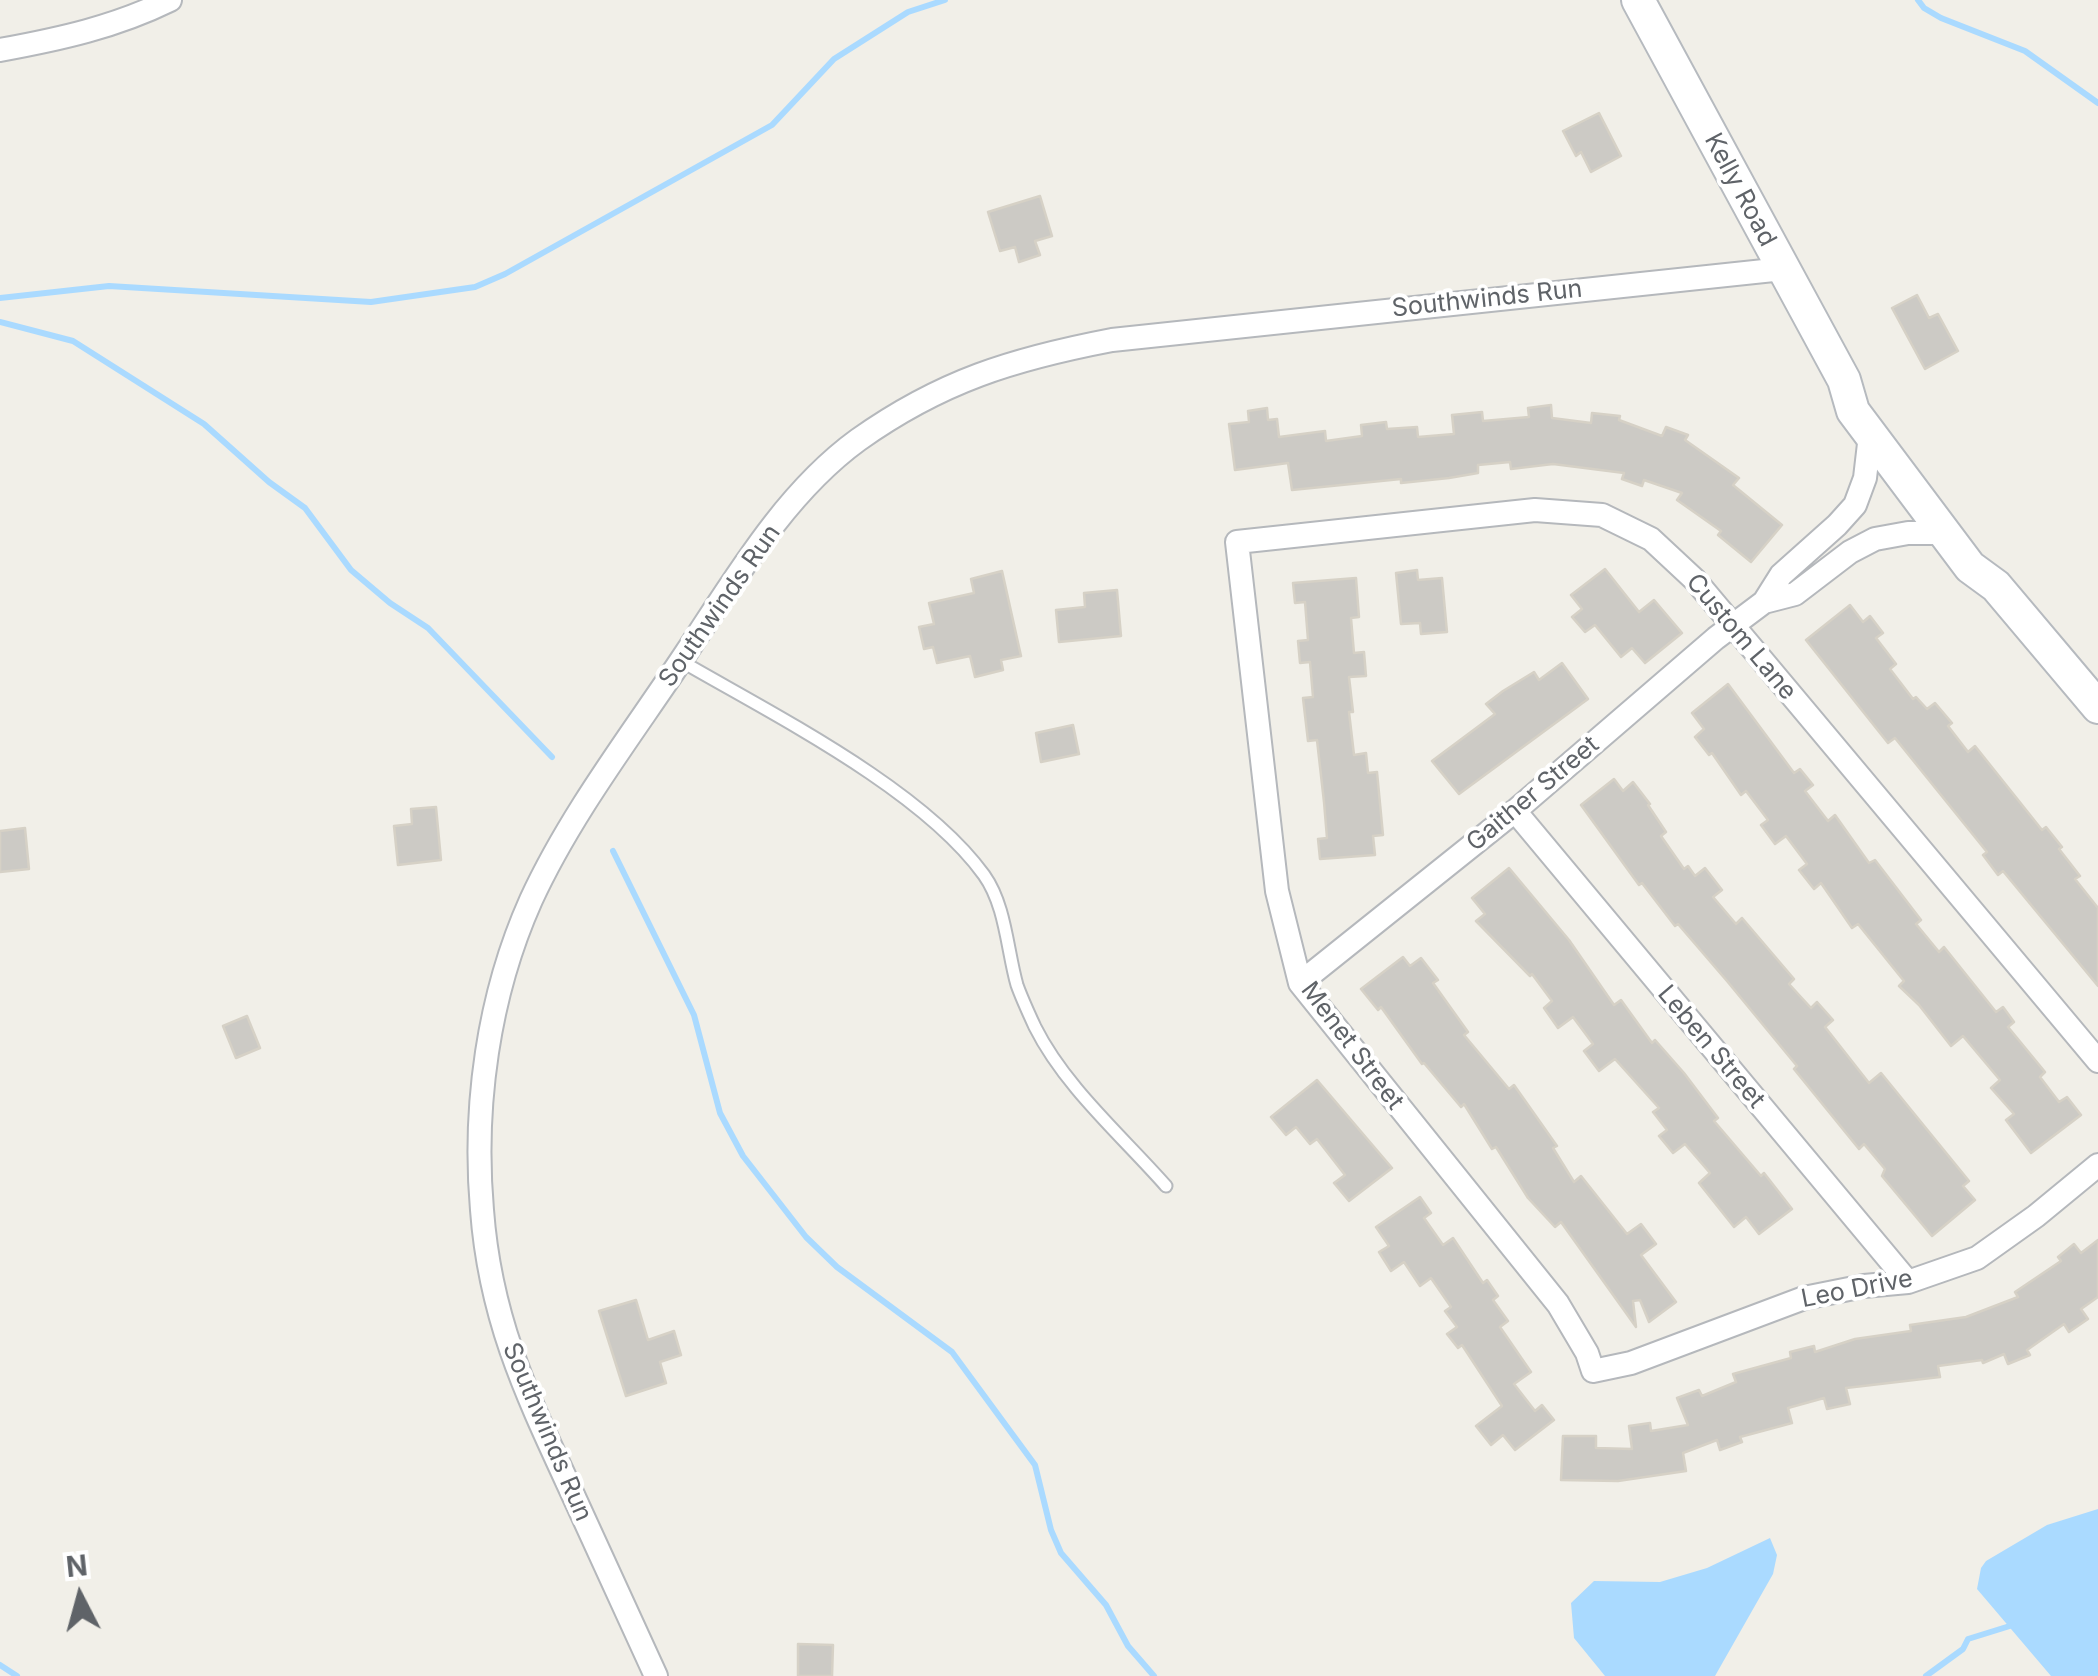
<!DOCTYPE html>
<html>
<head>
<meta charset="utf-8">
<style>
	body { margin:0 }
	#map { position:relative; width:2098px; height:1676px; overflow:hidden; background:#f1efe8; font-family:Inter,sans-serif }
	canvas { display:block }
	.north { position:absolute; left:30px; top:1546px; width:100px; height:100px; -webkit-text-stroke:8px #fff; paint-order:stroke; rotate:354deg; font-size:28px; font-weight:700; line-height:40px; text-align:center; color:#5f6368 }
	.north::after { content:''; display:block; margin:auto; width:35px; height:45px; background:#5f6368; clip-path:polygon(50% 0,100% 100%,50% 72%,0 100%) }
</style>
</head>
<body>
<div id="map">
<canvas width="2098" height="1676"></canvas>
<div class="north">N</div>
</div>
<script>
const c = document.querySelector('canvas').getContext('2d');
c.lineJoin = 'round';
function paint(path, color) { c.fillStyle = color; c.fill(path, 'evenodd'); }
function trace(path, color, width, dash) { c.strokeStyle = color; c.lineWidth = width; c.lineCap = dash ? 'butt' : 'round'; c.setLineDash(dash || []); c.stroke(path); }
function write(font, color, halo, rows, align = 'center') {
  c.font = font + ' Inter,sans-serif'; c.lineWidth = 8; c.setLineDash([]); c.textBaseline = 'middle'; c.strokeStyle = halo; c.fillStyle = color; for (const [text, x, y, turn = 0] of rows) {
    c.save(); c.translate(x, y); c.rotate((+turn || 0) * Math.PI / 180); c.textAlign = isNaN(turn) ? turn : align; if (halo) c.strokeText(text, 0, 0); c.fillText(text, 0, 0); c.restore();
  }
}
paint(new Path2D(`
	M2098,1509V1676H2051L1977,1589L1981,1568L1986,1561L2047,1525Z
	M1770,1538L1777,1555L1773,1574L1715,1676H1605L1574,1638L1571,1603L1594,1581L1660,1582L1707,1568Z`), '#aadaff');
trace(new Path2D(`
	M1918,0L1924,8L1941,18L2025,51L2098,103
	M0,298L109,286L371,302L475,287L505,274L772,125L834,59L908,12L945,0
	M0,322L73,341L204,424L269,482L305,508L351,570L390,603L428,628L552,757
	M613,851L694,1015L720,1113L743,1156L806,1237L837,1267L952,1352L1035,1465L1051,1530L1061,1553L1106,1605L1128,1646L1154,1676
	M0,1665L17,1676
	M1926,1676L1963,1649L1968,1639L2013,1625`), '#aadaff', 6);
const building = new Path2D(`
	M1599,113L1621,156L1591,172L1581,152L1576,156L1563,131Z
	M1040,196L1052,236L1035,241L1040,255L1019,262L1015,247L1000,251L988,212Z
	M1917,295L1929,318L1938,314L1958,351L1925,369L1892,308Z
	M1551,405L1552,418L1591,423L1592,413L1620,416L1619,420L1662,436L1666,427L1688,435L1685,440L1739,478L1733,485L1782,525L1751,562L1718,535L1721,531L1677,500L1682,493L1644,480L1642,486L1622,479L1624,473L1553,464L1511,469L1510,462L1478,465V473L1449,478L1401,483V479L1292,490L1288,463L1235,470L1229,424L1249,422L1248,411L1267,408L1268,420L1277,419L1279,437L1325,431L1326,441L1362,436L1361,425L1386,422L1387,429L1417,427L1418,437L1454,434L1452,415L1482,412L1483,421L1529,417L1528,408Z
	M1605,569L1639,612L1654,600L1682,633L1645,663L1632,648L1621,657L1595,625L1585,632L1572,617L1582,609L1571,595Z
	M1417,570L1418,580L1442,578L1447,632L1421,634L1420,623L1401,624L1396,573Z
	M1002,571L1021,656L1001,660L1003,670L975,677L970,656L937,663L933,647L924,649L919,627L934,624L929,603L974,593L971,579Z
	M1356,578L1359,617L1351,618L1354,653L1364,652L1366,676L1349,677L1353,712H1349L1354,755L1366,753L1368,773L1377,772L1383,835L1373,836L1375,855L1320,859L1318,839L1327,838L1324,802L1317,740L1308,741L1303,698L1313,697L1310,662L1300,663L1298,641L1308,640L1305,602L1295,603L1293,583Z
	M1117,590L1121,636L1059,642L1056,610L1085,607L1084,593Z
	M1850,605L1863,622L1870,616L1883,633L1876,638L1896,664L1890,669L1913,699L1916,697L1927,709L1935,703L1952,723L1948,726L1968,752L1975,746L2042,830L2046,827L2062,847L2059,849L2080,876L2075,879L2098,908V986L2003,871L1998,875L1983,855L1987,852L1895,738L1888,743L1806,640Z
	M1562,663L1588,699L1459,794L1432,761L1495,714L1486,704L1503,691L1534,672L1539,680Z
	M1728,684L1794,773L1800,769L1813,785L1805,791L1828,821L1835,815L1869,863L1875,860L1921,920L1916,924L1939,952L1944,947L1996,1012L2003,1007L2014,1022L2008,1027L2045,1072L2040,1077L2059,1102L2067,1097L2081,1115L2031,1153L2006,1120L2014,1114L1991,1088L2000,1080L1963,1036L1951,1046L1919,1005L1899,986L1904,981L1858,924L1852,928L1821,883L1814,889L1799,870L1807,864L1786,836L1775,844L1761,825L1768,820L1746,791L1741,795L1712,753L1709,755L1695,737L1704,729L1692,713Z
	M1073,725L1079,754L1041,762L1036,733Z
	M1614,779L1623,791L1633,782L1650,804L1648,805L1666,832L1661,836L1684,869L1688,866L1695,876L1705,868L1722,890L1713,897L1736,924L1742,918L1794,979L1789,984L1811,1008L1817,1002L1833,1020L1825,1027L1869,1083L1881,1073L1969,1181L1963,1186L1975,1200L1932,1236L1882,1176L1885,1169L1864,1144L1859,1149L1794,1069L1797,1066L1727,981L1678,924L1675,926L1642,883L1639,885L1581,805Z
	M436,807L441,860L398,865L394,826L412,824L411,809Z
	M25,828L29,869L0,872V831Z
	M1509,868L1569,940L1614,1005L1621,1000L1652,1043L1655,1040L1684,1073L1718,1118L1714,1121L1761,1176L1764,1173L1792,1209L1759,1234L1746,1217L1734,1227L1699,1183L1710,1173L1685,1144L1673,1153L1659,1136L1667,1130L1653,1112L1659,1108L1615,1059L1599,1071L1584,1051L1593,1044L1573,1017L1558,1028L1544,1008L1552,1001L1532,974L1530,976L1476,921L1485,914L1472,898Z
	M1403,957L1410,966L1421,958L1438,980L1433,983L1468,1032L1464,1035L1509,1089L1514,1085L1557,1146L1553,1148L1574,1182L1581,1176L1627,1234L1641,1224L1656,1244L1641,1255L1676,1302L1649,1322L1640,1300L1633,1301L1636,1327L1561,1222L1555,1227L1528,1198L1496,1147L1492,1149L1464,1104L1461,1107L1424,1063L1422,1064L1381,1007L1378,1010L1361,989Z
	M247,1016L260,1048L236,1058L223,1026Z
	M1317,1080L1392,1168L1349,1201L1334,1183L1345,1175L1317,1139L1310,1144L1296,1127L1286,1135L1271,1117Z
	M1420,1197L1431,1213L1424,1218L1443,1245L1453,1238L1483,1283L1487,1280L1498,1296L1493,1300L1508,1321L1500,1327L1531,1372L1514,1384L1535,1411L1542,1405L1554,1420L1515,1450L1503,1435L1491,1445L1476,1426L1502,1406L1462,1345L1458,1348L1447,1334L1457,1327L1445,1311L1451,1307L1431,1278L1420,1286L1404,1262L1391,1271L1379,1252L1389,1246L1376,1227Z
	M2098,1240V1297L2081,1309L2088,1319L2069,1332L2064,1324L2027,1350L2030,1355L2008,1364L2004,1354L1983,1363L1982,1360L1938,1366L1940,1377L1846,1388L1850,1404L1827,1409L1824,1398L1788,1408L1792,1423L1740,1437L1742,1442L1720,1450L1717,1440L1683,1453L1686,1471L1618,1481L1561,1480L1563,1436H1596V1448L1632,1449L1629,1426L1650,1423L1651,1431L1688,1425L1677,1398L1699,1390L1702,1396L1736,1382L1733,1374L1791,1358L1790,1352L1814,1346L1815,1352L1855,1339L1911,1331L1910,1325L1966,1317L2018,1297L2015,1292L2061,1261L2058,1257L2074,1244L2081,1253Z
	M636,1300L648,1340L674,1331L681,1355L660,1362L666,1383L626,1396L599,1311Z
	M798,1644L833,1645L832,1676H798Z`);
paint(building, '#cccac5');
trace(building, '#d6d1c6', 2.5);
const lane = new Path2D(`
	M681,661C774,715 922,789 984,875C1006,906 1007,950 1017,985C1022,999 1029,1014 1035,1027C1065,1087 1122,1136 1166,1186`);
const street = new Path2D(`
	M0,50C60,39 115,27 170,0
	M1764,602L1795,594L1850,552L1875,539L1908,533H1943
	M1515,811L1908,1282
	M1300,983L1515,811L1716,638L1764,602L1781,575L1837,525L1855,505L1865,478L1870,435
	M2098,1061L1695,580L1651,539L1602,515L1535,510L1237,542L1277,891L1300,983L1558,1304L1587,1353L1593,1371L1631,1363L1804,1298L1864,1286L1908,1282L1977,1258L2036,1216L2098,1165
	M656,1676C627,1613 598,1550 569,1486C525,1391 490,1317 482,1210C473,1107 488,996 531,900C571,813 633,733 686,653C735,579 785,493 858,440C941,381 1013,359 1112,340L1783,269`);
const secondary = new Path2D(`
	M1638,0L1844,380L1853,411L1970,567L1996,586L2098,707`);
trace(lane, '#b5b8bc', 15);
trace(street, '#b5b8bc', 26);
trace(secondary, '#b6babf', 36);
trace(lane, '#fff', 11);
trace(street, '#fff', 22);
trace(secondary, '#fff', 32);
write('25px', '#5f6368', '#fff', [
	["Kelly Road",1740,190,62],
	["Southwinds Run",1487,299,-6],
	["Southwinds Run",720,606,-55],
	["Custom Lane",1741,637,50],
	["Gaither Street",1533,794,-40],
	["Menet Street",1352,1046,53],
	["Leben Street",1711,1047,50],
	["Leo Drive",1857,1289,-11],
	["Southwinds Run",547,1432,67]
]);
</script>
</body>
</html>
